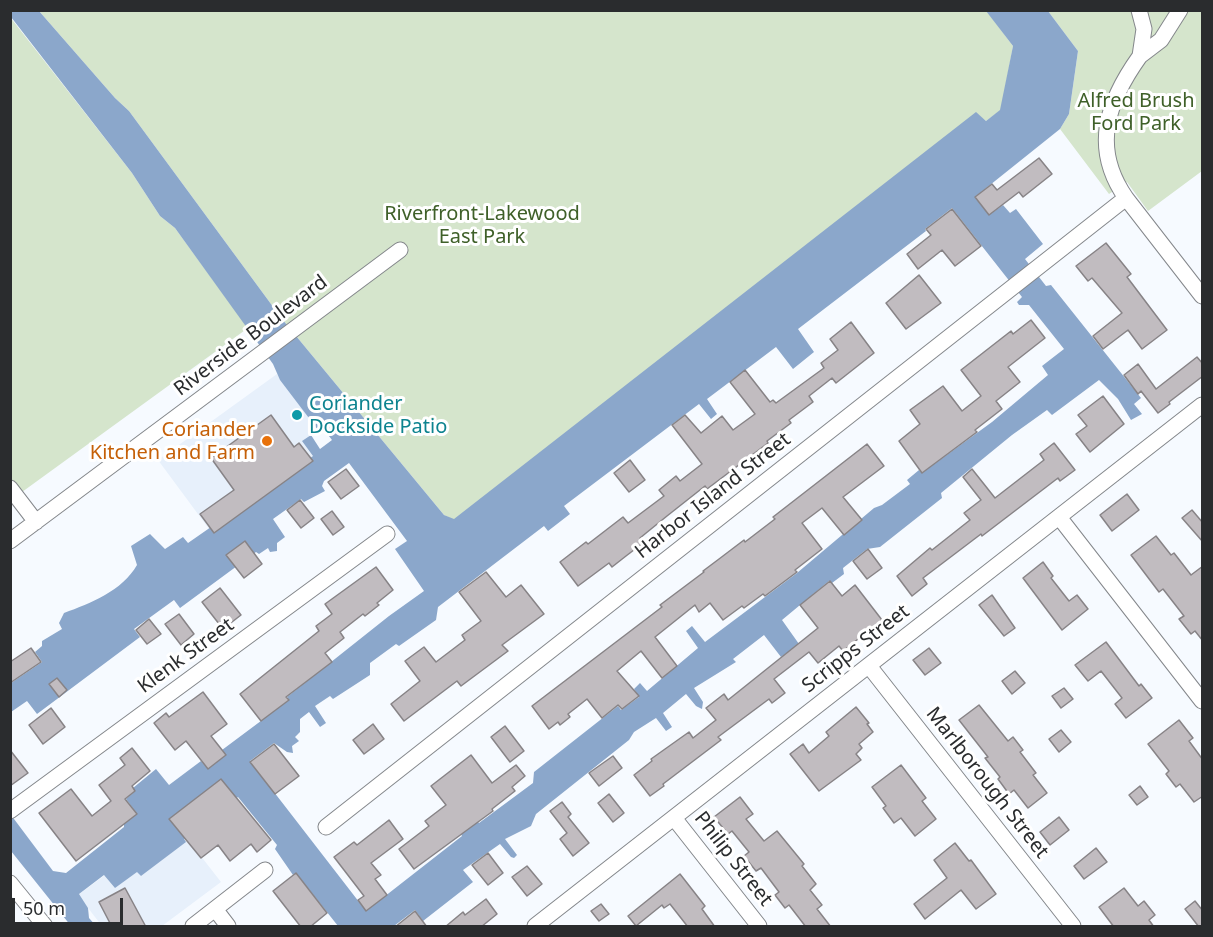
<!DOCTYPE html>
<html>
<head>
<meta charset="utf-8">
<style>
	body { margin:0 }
	#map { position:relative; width:1213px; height:937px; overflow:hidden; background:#f6faff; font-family:"Noto Sans",sans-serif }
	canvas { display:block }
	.frame { position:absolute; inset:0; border:12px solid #2a2c2e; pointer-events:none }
	.scale { position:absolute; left:12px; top:898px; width:111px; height:27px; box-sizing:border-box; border:3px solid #2a2c2e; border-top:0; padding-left:8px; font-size:18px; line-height:21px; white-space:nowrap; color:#2a2c2e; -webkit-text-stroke:4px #fff; paint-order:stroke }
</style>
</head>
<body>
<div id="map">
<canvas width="1213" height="937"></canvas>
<div class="frame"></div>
<div class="scale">50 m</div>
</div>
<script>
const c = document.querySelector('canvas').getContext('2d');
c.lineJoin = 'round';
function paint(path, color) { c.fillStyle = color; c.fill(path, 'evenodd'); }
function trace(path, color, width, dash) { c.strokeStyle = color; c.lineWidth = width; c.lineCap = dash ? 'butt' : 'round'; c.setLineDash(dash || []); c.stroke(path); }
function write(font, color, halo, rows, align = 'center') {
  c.font = font + ' "Noto Sans",sans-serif'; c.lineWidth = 6; c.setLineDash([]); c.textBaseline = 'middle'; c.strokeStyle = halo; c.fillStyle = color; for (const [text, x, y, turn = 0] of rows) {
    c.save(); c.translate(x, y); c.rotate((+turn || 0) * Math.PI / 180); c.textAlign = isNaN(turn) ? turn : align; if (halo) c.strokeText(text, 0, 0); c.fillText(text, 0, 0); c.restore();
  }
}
paint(new Path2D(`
	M277,374L318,430L303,441L314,455L209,529L158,460Z
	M186,837L221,882L162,926H102L78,895L105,875L137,871L141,876L185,842L183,839Z`), '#e7f0fb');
paint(new Path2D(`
	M986,10L1013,46L1001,110L986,121L976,113L454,520L444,515L282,319L129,111L115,98L39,11Z
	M1048,11H1202V171L1148,211L1127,182L1109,194L1060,129L1069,114L1078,51Z
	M10,17L132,173L160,216L175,228L248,328L11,500Z`), '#d5e5cc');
paint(new Path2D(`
	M11,11H39L115,98L129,111L282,319L444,515L454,519L976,112L986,121L1000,110L1013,46L986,11H1048L1078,51L1069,114L1060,129L975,197L989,215L1003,205L1010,213L1016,209L1043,244L1025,259L1046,286L1051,285L1141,398L1134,404L1142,414L1131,420L1118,399L1099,380L1052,415L1047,410L1012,435L941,493L942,498L880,547L867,549L843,568L844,574L832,583L829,581L782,620L799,644L781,657L764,635L733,659L736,662L694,688L703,702L702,709L696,706L686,694L663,713L672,727L666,731L656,718L634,732L629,740L536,814L531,826L505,839L517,855L514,858L511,857L500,844L463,870L473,882L423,921L415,910L394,926H338L296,873L293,875L275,849L277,845L238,797L184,839L186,842L141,876L137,872L115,888L104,875L79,894L88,908L89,918L96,926H71L11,851V815L53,871L66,873L124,827V824L137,814L126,799L135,791L133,788L156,769L169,785L201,761L208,769L226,755L222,750L289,700L287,697L389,616L424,591L395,549L407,541L349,463L324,481L322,486L325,491L304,502L301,499L273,519L285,537L277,543V551L270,552L268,548L259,554L256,552L180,608L174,600L134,629L140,637L37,714L27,701L11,712V683L42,662L35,652L42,646V641L62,629L59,623L64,613C91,603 122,591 137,565L131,546L150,534L165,549L183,537L188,543L313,456L302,441L311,435L320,449L332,440L323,428L318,430L280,380L273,364L175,228L160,216L132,173L11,17ZM952,208L1022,297L1017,302L1019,305H1029L1064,349L1042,366L1048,375L992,422L922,473L919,470L907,480L910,484L882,505L874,508L797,573L705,642L692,626L686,631L698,648L647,691L640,683L634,689L639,697L621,710L618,706L534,772L533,783L479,823L475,819L459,831L462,836L366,911L250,761L274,743L287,752L293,753L292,746L299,741L295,737L300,732V719L309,712L320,727L326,723L315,706L330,696L333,699L370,675V663L396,644L399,646L436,620L438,607L544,526L548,531L570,514L564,506L699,404L711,419L717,414L707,399L776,347L793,369L814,352L798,329L926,231L925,229Z`), '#8ba7cb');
const building = new Path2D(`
	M1039,158L1052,174L1023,197L1019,192L989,215L975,197L992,184L997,190Z
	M952,209L981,246L955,266L942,250L918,269L907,254L931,235L926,229Z
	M1106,243L1131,274L1127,277L1167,330L1142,349L1128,330L1103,349L1093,336L1122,313L1092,278L1088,281L1076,266Z
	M919,275L941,303L906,329L886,303Z
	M1031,320L1045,338L1008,367L1020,382L996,401L1002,409L975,430L977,432L922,473L899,441L920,424L910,410L943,386L962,411L981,396L961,370L1011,331L1013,334Z
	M851,322L874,353L836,383L832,378L809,396L813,402L789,420L791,423L767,441L768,443L707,489L705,486L667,516L640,538L643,543L626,556L612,567L609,563L578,586L560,562L586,542L588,544L623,517L628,523L664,496L659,490L676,476L680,481L702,464L672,425L685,415L701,433L722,416L733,430L755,414L730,382L745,370L770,402L773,400L776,403L824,368L821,363L838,350L830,339Z
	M1197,357L1203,364V376L1169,402L1170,404L1158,413L1141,391L1138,394L1124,375L1138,364L1156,389Z
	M1103,396L1124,424L1090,452L1076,434L1087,426L1078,415Z
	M271,415L294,447L299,443L313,461L214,533L200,514L234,490L211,458Z
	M1054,443L1075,470L1060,481L1058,478L982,536L981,534L923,578L927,584L912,596L897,576L930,548L932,550L970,520L964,513L981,500L963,477L972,469L995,498L1044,460L1040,454Z
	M867,444L884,466L843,497L862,520L844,535L822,508L802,523L822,549L795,570L797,572L765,596L763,594L744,608L742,606L723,620L710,603L699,612L695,605L655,637L677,666L662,678L641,651L617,671L639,696L622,709L618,705L602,718L587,699L568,714L570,717L560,725L558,722L549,729L532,706L662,607L660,605L704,572L703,571L719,559L744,540L745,542L775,519L773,517Z
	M630,460L645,480L629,492L614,473Z
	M346,469L359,486L341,499L328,482Z
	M1127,494L1139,510L1112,531L1100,515Z
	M300,500L314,518L301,528L287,510Z
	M1192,510L1203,523V542L1182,518Z
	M332,511L344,527L333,535L321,519Z
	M1156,536L1171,555L1174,553L1191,575L1203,566V641L1195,631L1191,634L1179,619L1184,616L1163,589L1159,592L1131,555Z
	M245,541L262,564L244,578L226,555Z
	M868,549L882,568L867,579L853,561Z
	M1043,562L1053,576L1051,578L1069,601L1077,595L1088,609L1062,630L1023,578Z
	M376,567L393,590L377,603L379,605L365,616L363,614L340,632L344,638L325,653L332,662L286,697L289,700L261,721L240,694L319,631L316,626L332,614L325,604Z
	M486,572L506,597L521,585L544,614L502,645L508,651L461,686L457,681L404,721L391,704L420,681L405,661L424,647L436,662L465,640L462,635L481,621L459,592Z
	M830,581L842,596L855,585L882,620L843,651L839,646L818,663L809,652L774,679L785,693L772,703L769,699L718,737L721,740L663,784L664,786L650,796L634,775L652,761L651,759L689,732L693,738L716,720L706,708L724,694L728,700L818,628L800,605Z
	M220,588L241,615L223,629L202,602Z
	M992,595L1015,628L1004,636L979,605Z
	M179,614L194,634L181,645L165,624Z
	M149,619L161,634L147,644L136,630Z
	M1106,642L1139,686L1141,684L1152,698L1126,718L1115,704L1122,698L1101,671L1088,681L1075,665Z
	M31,648L41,662L10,683V662Z
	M929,648L941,663L925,675L913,660Z
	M1015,671L1025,683L1012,694L1002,681Z
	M57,678L67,690L59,697L49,684Z
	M1064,688L1073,699L1061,708L1052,696Z
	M203,692L227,724L211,736L226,755L208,769L186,741L175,750L154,723L166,713L169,717Z
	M979,705L1008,741L1013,737L1023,750L1020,752L1036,773L1033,775L1047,793L1028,808L1014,790L1009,794L998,779L1000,777L985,758L988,757L959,720Z
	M856,707L869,723L867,724L873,732L859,744L862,748L856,754L861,760L819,791L790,754L803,744L809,753L829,736L826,732Z
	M51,708L65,727L43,744L29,725Z
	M1179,720L1193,738L1189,741L1203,760V796L1194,802L1180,784L1176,787L1166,774L1169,771L1148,744Z
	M373,724L384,739L364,754L353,740Z
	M505,726L524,751L510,762L491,737Z
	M1061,730L1071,742L1059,752L1049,739Z
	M274,744L299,776L275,794L250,762Z
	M132,748L150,771L132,786L135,791L125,799L137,814L76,861L39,813L71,789L92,816L111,801L99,785L125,765L120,758Z
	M10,750L28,773L10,786Z
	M471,755L492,783L516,765L525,776L512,787L515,791L492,809L493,811L414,869L399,849L429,826L425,821L446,805L431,786Z
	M613,756L622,768L599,786L589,773Z
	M901,765L926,798L922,801L936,819L915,836L901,818L894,823L883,808L886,806L872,787Z
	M221,779L271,840L257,852L251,844L230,861L218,845L201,858L169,819Z
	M1140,786L1148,797L1137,805L1129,795Z
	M609,794L624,813L613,822L598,803Z
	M740,797L753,814L746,819L764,841L777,831L804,864L802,866L816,884L810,890L822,905L817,909L831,927H806L789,905L785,908L775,895L779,892L761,868L756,871L744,856L749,852L732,831L728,834L714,817Z
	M562,802L571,814L568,817L589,843L573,856L560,839L567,833L550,811Z
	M1059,817L1069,830L1050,845L1040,832Z
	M389,820L403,839L371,863L381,875L375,879L387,895L366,911L358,900L364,896L334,857L354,842L357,845Z
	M955,843L969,861L971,860L996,894L976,909L961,890L925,919L914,904L947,878L934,860Z
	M1096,848L1107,862L1084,879L1074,866Z
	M488,853L503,873L488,885L472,865Z
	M527,866L542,884L527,896L512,877Z
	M296,873L327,913L310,927H301L273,891Z
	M680,874L705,906L702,909L715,927H688L670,904L664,908L662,905L636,926L628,916Z
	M125,888L146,927H112L99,902Z
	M1124,888L1138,906L1144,901L1155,915L1149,920L1154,927H1114L1099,907Z
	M486,899L497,914L481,927H445L463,912L465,915Z
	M1195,901L1203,911V927H1199L1185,909Z
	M601,904L609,914L599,921L591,911Z
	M415,911L427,927H395Z`);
paint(building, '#c1bcc0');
trace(building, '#878386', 1.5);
const street = new Path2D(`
	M1139,10L1144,29L1140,56L1161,40L1180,10
	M1140,56C1107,102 1091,148 1126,198L1202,296
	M10,488L36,522
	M1059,517L1202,701
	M10,541L400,250
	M869,666L1073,926
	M10,811L387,534
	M674,818L759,926
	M326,827L1126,198
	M10,883L45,926
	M215,909L228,926
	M193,926L265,870
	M535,926L1202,405`);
trace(street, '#84878b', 17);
trace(street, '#fff', 15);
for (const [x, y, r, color] of [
	[297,415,6,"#0f9aa8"],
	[267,441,6,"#e8710a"]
]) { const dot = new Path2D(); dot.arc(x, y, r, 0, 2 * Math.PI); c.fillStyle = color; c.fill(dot); trace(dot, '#fff', 2); }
write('20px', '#3f6029', '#fff', [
	["Alfred Brush",1136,101],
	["Ford Park",1136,124],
	["Riverfront-Lakewood",482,214],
	["East Park",482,237]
]);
write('20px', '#2a2c2e', '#fff', [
	["Riverside Boulevard",251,336,-37],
	["Harbor Island Street",713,496,-38],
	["Scripps Street",856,649,-38],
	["Klenk Street",186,656,-36],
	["Marlborough Street",987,783,52],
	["Philip Street",733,859,52]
]);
write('20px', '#0d838f', '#fff', [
	["Coriander",309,404],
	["Dockside Patio",309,427]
], 'left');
write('20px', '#c56008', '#fff', [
	["Coriander",255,430],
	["Kitchen and Farm",255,453]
], 'right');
</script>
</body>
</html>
